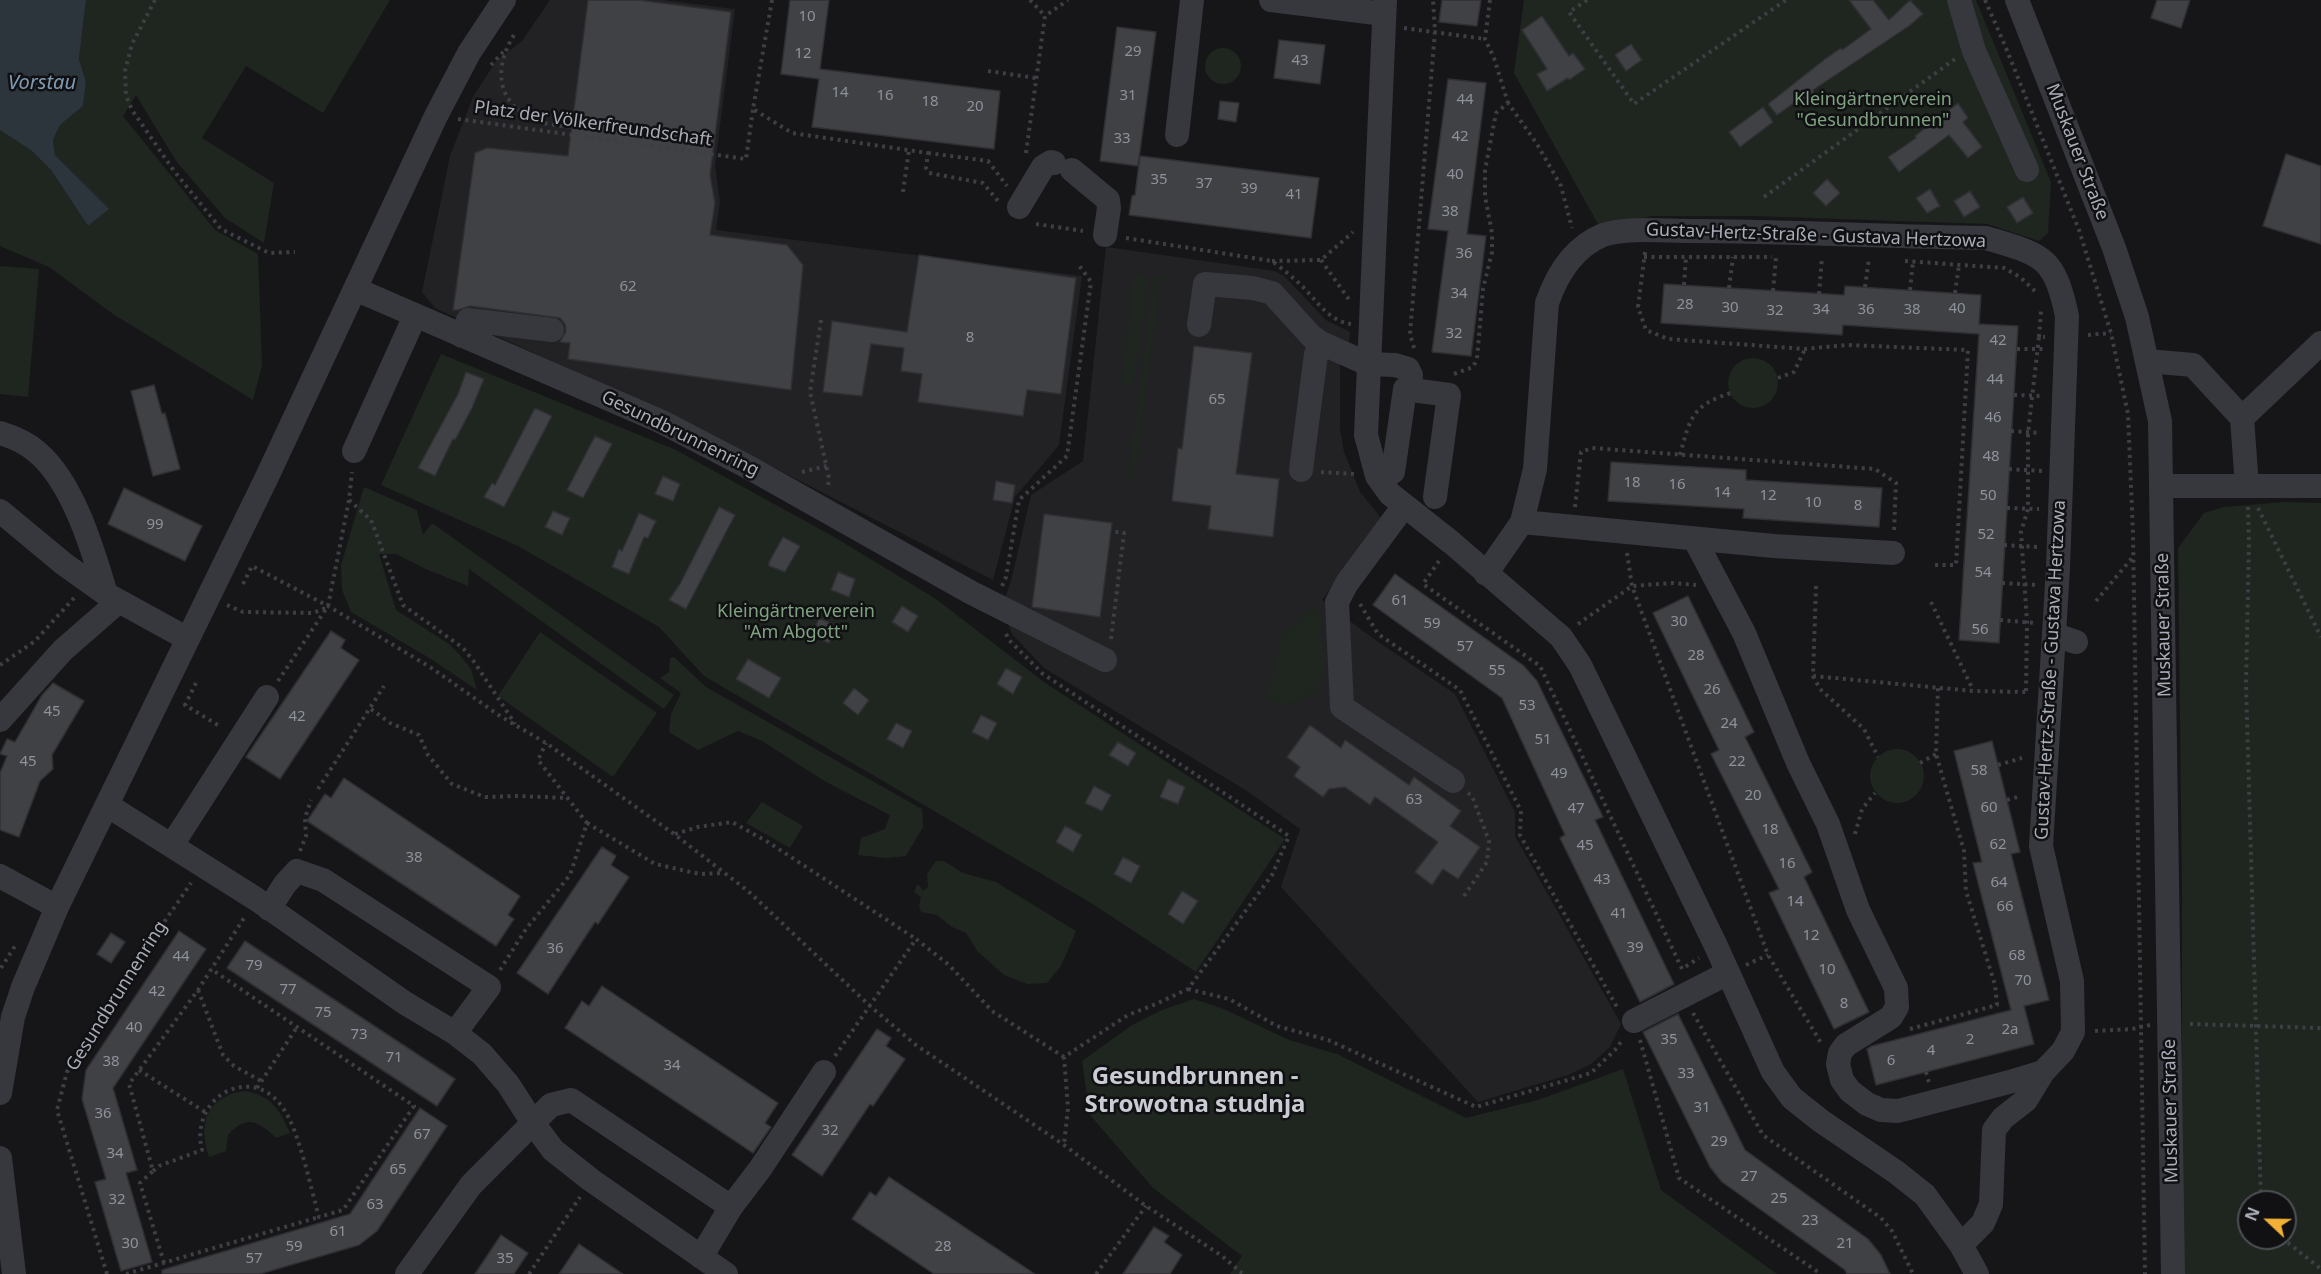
<!DOCTYPE html>
<html>
<head>
<meta charset="utf-8">
<style>
	body { margin:0 }
	#map { position:relative; width:2321px; height:1274px; overflow:hidden; background:#161618; font-family:"Noto Sans",sans-serif }
	canvas { display:block }
	.north { position:absolute; left:2237px; top:1190px; width:60px; height:60px; box-sizing:border-box; background:#111113; border:2px solid #4d4f55; border-radius:50%; rotate:292deg; font-size:16px; font-weight:700; line-height:24px; text-align:center; color:#a8adb8 }
	.north::after { content:''; display:block; margin:auto; width:21px; height:27px; background:#f2b134; clip-path:polygon(50% 0,100% 100%,50% 72%,0 100%) }
</style>
</head>
<body>
<div id="map">
<canvas width="2321" height="1274"></canvas>
<div class="north">N</div>
</div>
<script>
const c = document.querySelector('canvas').getContext('2d');
c.lineJoin = 'round';
function paint(path, color) { c.fillStyle = color; c.fill(path, 'evenodd'); }
function trace(path, color, width, dash) { c.strokeStyle = color; c.lineWidth = width; c.lineCap = dash ? 'butt' : 'round'; c.setLineDash(dash || []); c.stroke(path); }
function write(font, color, halo, rows, align = 'center') {
  c.font = font + ' "Noto Sans",sans-serif'; c.lineWidth = 5; c.setLineDash([]); c.textBaseline = 'middle'; c.strokeStyle = halo; c.fillStyle = color; for (const [text, x, y, turn = 0] of rows) {
    c.save(); c.translate(x, y); c.rotate((+turn || 0) * Math.PI / 180); c.textAlign = isNaN(turn) ? turn : align; if (halo) c.strokeText(text, 0, 0); c.fillText(text, 0, 0); c.restore();
  }
}
paint(new Path2D(`
	M550,0H663L735,9L715,165L720,202L716,230L1082,276L1059,445L1015,497L993,580L677,418L435,308L422,292L450,156L473,97L496,61L522,41Z
	M1106,247L1274,271L1284,276L1326,320L1350,332L1346,366L1340,365V428L1344,452L1360,492L1382,519L1322,600L1374,639L1455,694L1515,812V836L1621,1024L1610,1047L1591,1064L1568,1075L1478,1102L1281,887L1300,829L1247,791L1044,668L1012,634L1002,608L1012,577L1031,495L1083,461Z`), '#222225');
paint(new Path2D(`
	M86,0H390L323,113L246,66L202,138L274,183L264,243L225,218L176,161L136,95L123,116L215,230L258,254L262,366L253,400L113,314L49,267L0,246V130L32,151L51,170L88,226L108,209L55,155L53,140L60,125L83,106L86,82L79,59Z
	M1524,0H1976L2051,182L2048,233L2039,241L1987,224L1753,216H1652L1599,226L1514,73Z
	M1205 66a18 18 0 1 1 36 0a18 18 0 1 1-36 0Z
	M0,266L39,269L28,397L0,394Z
	M1134,275L1148,277L1134,385L1121,384Z
	M1154,275L1161,276L1135,479L1128,478Z
	M441,354L676,450L836,538L936,599L1044,682L1285,839L1196,972L1091,903L704,676L659,627L518,546L381,485Z
	M1728 383a25 25 0 1 1 50 0a25 25 0 1 1-50 0Z
	M364,487L417,510L423,535L432,523L674,695L664,709L469,569L468,586L428,570L396,554H379L396,610L449,644L459,654L471,669L477,690L431,659L351,612L342,590L341,565Z
	M2284,502L2321,503V1274H2182V888L2178,548L2204,513L2224,507ZM2249,1202H2285V1238H2249Z
	M1315,606L1323,620L1319,634C1329,654 1324,671 1317,691L1286,705L1267,701L1282,633Z
	M540,632L657,713L613,777L498,696Z
	M674,657L706,687L922,809L923,827L906,856L886,858L858,855L861,838L885,829L890,815L826,782L762,741L738,731L698,750L669,732L671,714L681,693L660,678L669,672L670,658Z
	M1870 776a27 27 0 1 1 54 0a27 27 0 1 1-54 0Z
	M762,802L803,826L790,848L746,823Z
	M936,861H944L963,873L996,882L1076,931L1061,966L1047,983L1027,984L1004,975L978,952L966,933L952,927L937,915L921,912L919,907L921,897L914,892L917,885L920,886L923,891L928,887L927,874Z
	M1194,999L1224,1009L1289,1040L1337,1054L1466,1118L1538,1100L1623,1069L1661,1190L1777,1274H1230L1242,1256L1153,1188L1090,1115L1082,1061L1132,1025L1162,1010Z
	M245,1091C271,1095 280,1110 290,1133L276,1138C258,1121 247,1114 228,1135L226,1151L209,1157C197,1123 208,1095 245,1091Z`), '#1e261f');
paint(new Path2D(`
	M0,0H86L79,59L86,82L83,106L60,125L53,140L55,155L109,209L88,226L51,170L32,151L0,130Z`), '#2c353c');
const building = new Path2D(`
	M588,0H638L731,12L710,175L715,203L710,235L787,245L803,265L791,390L568,359L570,343L560,342L566,331L565,324L560,318L470,306L458,310H453L475,153L487,148L568,156Z
	M790,0H829L820,69L1000,91L994,149L812,127L819,79L781,74Z
	M1442,0H1481L1477,26L1439,22Z
	M1849,0H1873L1889,20L1910,0L1923,14L1909,26L1813,90L1814,93L1799,104L1797,101L1777,115L1768,104L1825,59L1841,48L1842,50L1871,29Z
	M2157,0H2190L2181,28L2151,18Z
	M1542,16L1569,56L1573,53L1585,69L1569,80L1568,78L1547,91L1537,74L1547,69L1522,30Z
	M1117,27L1156,32L1138,166L1100,161Z
	M1279,40L1325,45L1320,84L1274,78Z
	M1631,44L1642,60L1626,71L1615,55Z
	M1448,79L1486,83L1467,234L1486,236L1471,356L1432,352L1448,231L1428,229Z
	M1220,101L1239,103L1236,122L1218,119Z
	M1958,103L1968,118L1963,122L1982,147L1968,158L1949,135L1899,172L1888,157L1916,138L1915,136Z
	M1763,107L1773,122L1740,147L1729,132Z
	M2286,154L2321,166V244L2263,226Z
	M1140,156L1319,178L1311,238L1129,215L1132,196L1135,195Z
	M1827,179L1840,193L1826,206L1813,193Z
	M1930,189L1940,206L1927,213L1916,198Z
	M1970,191L1980,207L1964,217L1954,201Z
	M2023,197L2033,213L2017,223L2007,207Z
	M919,255L1076,278L1061,394L1027,390L1023,416L918,402L922,374L901,371L904,348L871,344L862,396L823,392L832,321L907,332Z
	M1664,284L1844,295L1845,286L1981,295L1979,324L2018,326L1999,643L1959,640L1979,334L1843,325L1842,335L1661,323Z
	M1194,346L1252,353L1236,474L1279,479L1273,537L1208,529L1211,506L1172,501L1178,448L1182,449Z
	M466,372L484,379L472,408L455,440L453,439L435,476L418,468L458,394Z
	M154,385L162,414L165,413L180,469L153,476L131,391Z
	M535,408L552,416L504,507L484,497L492,483L495,485Z
	M595,436L612,444L583,498L567,490Z
	M1611,462L1746,470V480L1882,488L1879,527L1743,518L1744,509L1608,501Z
	M663,476L680,484L673,501L655,494Z
	M996,481L1015,485L1012,503L993,500Z
	M124,488L202,526L185,561L108,524Z
	M719,507L735,515L686,609L669,600L680,584Z
	M553,511L570,518L562,535L545,527Z
	M639,513L656,521L648,538L644,537L629,574L612,567L619,549L622,551Z
	M1044,514L1112,523L1100,617L1032,607Z
	M783,537L800,546L785,572L769,566V562Z
	M838,572L855,579L849,597L831,590Z
	M1395,574L1524,666L1537,681L1603,817L1595,820L1674,984L1640,1002L1560,838L1565,835L1502,698L1373,605Z
	M1688,596L1754,732L1745,737L1812,872L1804,877L1869,1012L1834,1029L1769,893L1779,889L1711,754L1719,750L1653,613Z
	M902,606L918,616L908,632L892,622Z
	M819,618L837,626L829,643L812,636Z
	M331,631L345,640L341,648L359,660L280,779L246,757Z
	M748,659L781,678L769,698L736,679Z
	M1006,668L1022,677L1013,694L997,684Z
	M53,683L84,701L52,755L53,769L40,781L19,837L0,830V773L7,756L0,754L7,739L15,742L42,695Z
	M854,688L869,700L858,715L843,703Z
	M981,715L997,723L988,740L972,732Z
	M896,723L912,731L903,748L887,739Z
	M1310,725L1341,748L1345,740L1409,785L1414,777L1461,811L1450,826L1480,847L1458,879L1443,869L1432,885L1415,872L1438,842L1375,797L1370,805L1345,787L1329,789L1323,797L1294,776L1300,767L1287,757Z
	M1992,741L2020,852L2011,854L2049,1000L2024,1006L2034,1044L1876,1085L1867,1049L1872,1046L2011,1010L1973,863L1982,862L1954,751Z
	M1118,742L1136,753L1128,766L1109,755Z
	M344,778L520,896L508,915L514,919L496,946L307,821L325,794L331,798Z
	M1168,779L1185,787L1178,804L1160,797Z
	M1094,786L1111,795L1102,811L1085,803Z
	M1065,826L1082,835L1073,852L1056,842Z
	M602,847L616,856L611,865L629,877L598,924L595,922L548,994L517,973Z
	M1123,857L1140,866L1131,883L1114,874Z
	M1182,891L1198,901L1183,924L1168,914Z
	M179,931L206,949L113,1088L137,1170L126,1173L152,1262L121,1271L95,1182L106,1179L82,1099L86,1070Z
	M111,933L125,942L111,963L97,954Z
	M245,941L455,1079L437,1106L227,968Z
	M602,986L778,1103L765,1123L771,1127L753,1153L565,1028L582,1001L589,1006Z
	M1678,1014L1745,1150L1868,1239L1881,1255L1890,1274H1847L1845,1270L1722,1182L1710,1167L1643,1032Z
	M877,1029L891,1038L886,1046L905,1059L873,1106L870,1104L822,1176L792,1155Z
	M420,1108L447,1126L377,1231L359,1245L260,1274H162V1270L350,1214Z
	M889,1177L1035,1274H934L852,1219L870,1192L876,1196Z
	M1154,1227L1169,1236L1164,1242L1182,1255L1170,1274H1123Z
	M501,1235L528,1253L514,1274H475Z
	M579,1244L623,1274H559Z`);
paint(building, '#404145');
trace(building, '#303034', 1.5);
trace(new Path2D(`
	M155,0L132,44L125,71L126,96L132,110L174,171L221,229L269,253L295,252
	M772,0L753,109L792,133L928,153L926,168L929,173L983,183L998,201
	M1030,0L1045,16
	M1490,0L1485,39L1494,58L1508,103
	M1587,0L1569,12L1634,104L1786,0
	M1985,0L2006,48L2079,230L2111,333L2128,414L2133,534L2145,1274
	M1404,28L1485,39
	M514,35C491,72 498,109 544,123C552,125 562,126 572,127
	M491,65L504,51
	M988,71L1036,78
	M458,119L746,159L753,109
	M928,153L988,161L1007,186
	M1026,153L1045,16L1068,0
	M903,192L909,150
	M1764,197L1955,59
	M1036,224L1083,231
	M1126,238L1272,261C1284,270 1295,279 1305,289C1319,304 1330,321 1351,324
	M1645,252L1638,307L1646,330L1668,339L1805,349L1846,345L1968,350L1956,565H1934
	M1644,257H1772
	M1321,260L1350,301
	M1272,261L1321,260L1353,232
	M1905,261L2004,268L2020,277L2036,292
	M1684,285L1686,257
	M1865,287L1869,258
	M1729,288L1733,257
	M1910,290L1913,261
	M1773,291L1776,257
	M1955,293L1959,265
	M1819,294L1822,257
	M821,320L810,392L829,478L828,487
	M2088,335L2111,333
	M2039,337L2041,311
	M1414,348L1410,334L1435,31L1433,0
	M2017,349H2046
	M1454,374L1473,367L1477,359L1483,289L1492,252V233L1485,196V170L1496,113L1508,103L1537,144L1561,186L1572,228
	M1778,378L1794,372L1805,349
	M2014,395L2043,396
	M2011,431L2041,433
	M1680,455C1690,418 1692,405 1731,393
	M2009,469L2042,471
	M802,472L827,466
	M1321,472L1355,474
	M349,500L371,520L403,605L463,648L475,663L515,724
	M1575,507L1581,452L1592,448L1875,469L1896,483L1894,531
	M2248,507L2249,543L2246,684L2261,1202
	M2007,508L2039,509
	M2258,508L2321,637
	M2004,545L2037,547
	M1627,553L1632,586L1768,955L1821,1043
	M1439,561L1423,584L1540,666L1682,969L1699,958
	M2002,583L2038,585
	M243,584L252,566L328,606L430,667L500,716L546,743L674,834L748,891L870,1006L916,1045L1064,1145L1146,1206L1222,1256L1243,1274
	M1002,586L1006,577L1019,500L1067,456L1091,282L1078,264
	M1816,586L1813,676L1820,689L1864,729L1878,757
	M2096,601L2132,558
	M1931,602L1973,690
	M1360,604L1378,634L1460,690L1521,811L1520,835L1618,1009
	M227,605L243,612L313,613L328,607
	M2000,620L2035,623
	M1578,624L1632,586L1673,583L1696,585
	M1006,634L1009,640L1043,674L1289,836L1272,875L1188,989L1156,1004L1128,1015L1064,1057L1068,1108L1064,1145
	M1111,639L1124,533L1111,531
	M0,665L35,641L74,598
	M1813,676L1973,691L2027,692
	M278,681L328,606L349,500L352,472
	M196,683L185,705L221,727
	M2026,691L2027,622L2021,532L2028,509V433L2039,337H2045
	M371,709L390,723L419,735L428,755L452,784L485,797L516,796L568,798
	M1920,763L1936,754
	M1998,765L2022,758
	M318,789L384,686
	M2007,800L2021,796
	M587,823L655,864L700,874L724,873
	M675,834L698,827L732,822L768,842L916,939
	M1855,834L1862,809L1875,793
	M300,851L306,836L305,818L311,800
	M1464,896L1487,862L1489,841L1472,796L1468,793
	M1746,965L1768,955
	M1,968L15,946
	M500,970L526,929L570,875L587,823L538,760L546,743
	M1188,989L1229,999L1277,1026L1328,1040L1476,1107L1591,1073L1615,1050L1623,1039
	M198,990L223,1055L234,1066L261,1081
	M1693,1013L1763,1135L1881,1218L1892,1231L1913,1274
	M2190,1024L2321,1028
	M1910,1029L1997,1005L1995,985L1966,891L1964,851L1936,754L1938,687
	M2095,1031L2132,1029L2150,1025
	M1640,1040L1679,1178L1821,1274
	M835,1056L916,939L949,965L992,1011L1064,1057
	M139,1070L205,1112
	M1926,1072L1929,1083
	M257,1088L297,1027
	M153,1171L159,1166L202,1150C189,1097 252,1062 283,1108C299,1130 311,1189 319,1217L343,1210L414,1106L211,969
	M2282,1238L2321,1269
	M164,1263L140,1183L153,1171L129,1084L198,990L244,918
	M107,1274L57,1110L67,1072L123,982L191,883
	M126,1274L319,1217
	M529,1274L580,1197
	M1096,1274L1146,1206`), '#3d3f44', 4, [3, 4.5]);
trace(new Path2D(`
	M1271,0L1384,14
	M1385,0L1366,435L1377,476L1390,494L1452,543L1561,637L1580,665L1716,946L1773,1072L1792,1098L1821,1121L1896,1172L1925,1195L1961,1245L1977,1274
	M1959,0L1974,51L2027,170
	M2017,0L2114,248L2137,317L2160,421L2173,1274
	M1177,135L1192,0
	M1072,170L1108,200L1109,208L1105,235
	M1019,207L1043,167L1051,162L1054,163
	M355,289L662,422L750,468L970,592L1105,660
	M1199,325L1205,284L1253,288L1272,293L1312,337L1321,343L1368,364L1395,365L1408,369L1411,375L1410,390
	M462,336L468,320L552,330
	M2147,361L2193,365L2242,418
	M0,433C13,437 27,443 37,452C73,482 93,550 106,594
	M354,451L415,316
	M1301,470L1316,354L1321,343
	M1393,472L1405,389L1449,395L1435,497
	M2162,486H2321
	M2247,486L2242,418L2321,343
	M1404,506L1347,583L1337,602L1342,707L1453,781
	M0,511L64,564L106,594L188,639
	M1522,522L1535,469L1547,303C1557,274 1574,247 1603,235C1626,227 1665,231 1690,231C1788,231 1887,237 1986,238C2042,255 2054,255 2067,316L2058,568L2041,846L2072,981L2073,1032L2063,1051L2043,1072L2013,1081L1898,1111L1881,1110L1867,1104L1850,1091L1842,1080L1838,1064L1840,1053L1846,1045L1891,1017L1897,1007L1896,988L1858,910L1828,824L1798,763L1744,633L1695,540
	M1486,574L1522,522L1774,546L1893,553
	M2055,635L2076,642
	M0,720L63,650L118,602
	M107,805L256,899L405,1003L455,1033L482,1054L508,1084L533,1123L553,1150L591,1180L726,1274
	M172,845L267,697
	M0,876L57,907
	M269,909L285,884L297,871L323,880L489,987L455,1033
	M1634,1021L1728,973
	M0,1093L13,1017L23,987L57,907L266,479L436,116L469,53L504,0
	M0,1158L14,1274
	M731,1207L760,1169L824,1072
	M1961,1245L1983,1223L1991,1204L1994,1130L2003,1118L2026,1100L2043,1072
	M407,1274L471,1185L551,1105L571,1100L731,1207L701,1257`), '#37383d', 24);
write('15px', '#8e929b', null, [
	["10",807,17],
	["29",1133,52],
	["12",803,54],
	["43",1300,61],
	["14",840,93],
	["16",885,96],
	["31",1128,96],
	["44",1465,100],
	["18",930,102],
	["20",975,107],
	["42",1460,137],
	["33",1122,139],
	["40",1455,175],
	["35",1159,180],
	["37",1204,184],
	["39",1249,189],
	["41",1294,195],
	["38",1450,212],
	["36",1464,254],
	["62",628,287],
	["34",1459,294],
	["28",1685,305],
	["30",1730,308],
	["40",1957,309],
	["34",1821,310],
	["36",1866,310],
	["38",1912,310],
	["32",1775,311],
	["32",1454,334],
	["8",970,338],
	["42",1998,341],
	["44",1995,380],
	["65",1217,400],
	["46",1993,418],
	["48",1991,457],
	["18",1632,483],
	["16",1677,485],
	["14",1722,493],
	["12",1768,496],
	["50",1988,496],
	["10",1813,503],
	["8",1858,506],
	["99",155,525],
	["52",1986,535],
	["54",1983,573],
	["61",1400,601],
	["30",1679,622],
	["59",1432,624],
	["56",1980,630],
	["57",1465,647],
	["28",1696,656],
	["55",1497,671],
	["26",1712,690],
	["53",1527,706],
	["45",52,712],
	["42",297,717],
	["24",1729,724],
	["51",1543,740],
	["45",28,762],
	["22",1737,762],
	["58",1979,771],
	["49",1559,774],
	["20",1753,796],
	["63",1414,800],
	["60",1989,808],
	["47",1576,809],
	["18",1770,830],
	["62",1998,845],
	["45",1585,846],
	["38",414,858],
	["16",1787,864],
	["43",1602,880],
	["64",1999,883],
	["14",1795,902],
	["66",2005,907],
	["41",1619,914],
	["12",1811,936],
	["39",1635,948],
	["36",555,949],
	["68",2017,956],
	["44",181,957],
	["79",254,966],
	["10",1827,970],
	["70",2023,981],
	["77",288,990],
	["42",157,992],
	["8",1844,1004],
	["75",323,1013],
	["40",134,1028],
	["2a",2010,1030],
	["73",359,1035],
	["35",1669,1040],
	["2",1970,1040],
	["4",1931,1051],
	["71",394,1058],
	["6",1891,1061],
	["38",111,1062],
	["34",672,1066],
	["33",1686,1074],
	["31",1702,1108],
	["36",103,1114],
	["32",830,1131],
	["67",422,1135],
	["29",1719,1142],
	["34",115,1154],
	["65",398,1170],
	["27",1749,1177],
	["25",1779,1199],
	["32",117,1200],
	["63",375,1205],
	["23",1810,1221],
	["61",338,1232],
	["30",130,1244],
	["21",1845,1244],
	["59",294,1247],
	["28",943,1247],
	["57",254,1259],
	["35",505,1259]
]);
write('18px', '#7fa381', '#111113', [
	["Kleingärtnerverein",1873,100],
	["\"Gesundbrunnen\"",1873,121],
	["Kleingärtnerverein",796,612],
	["\"Am Abgott\"",796,633]
]);
write('18px', '#a8adb8', '#111113', [
	["Platz der Völkerfreundschaft",593,124,8],
	["Muskauer Straße",2077,152,69],
	["Gustav-Hertz-Straße - Gustava Hertzowa",1816,236,2],
	["Gesundbrunnenring",680,434,26],
	["Muskauer Straße",2164,625,-91],
	["Gustav-Hertz-Straße - Gustava Hertzowa",2051,670,-87],
	["Gesundbrunnenring",117,996,-58],
	["Muskauer Straße",2171,1111,-91]
]);
write('italic 20px', '#7f9bb3', '#111113', [
	["Vorstau",42,83]
]);
write('bold 24px', '#c9ccd4', '#111113', [
	["Gesundbrunnen -",1195,1077],
	["Strowotna studnja",1195,1105]
]);
</script>
</body>
</html>
